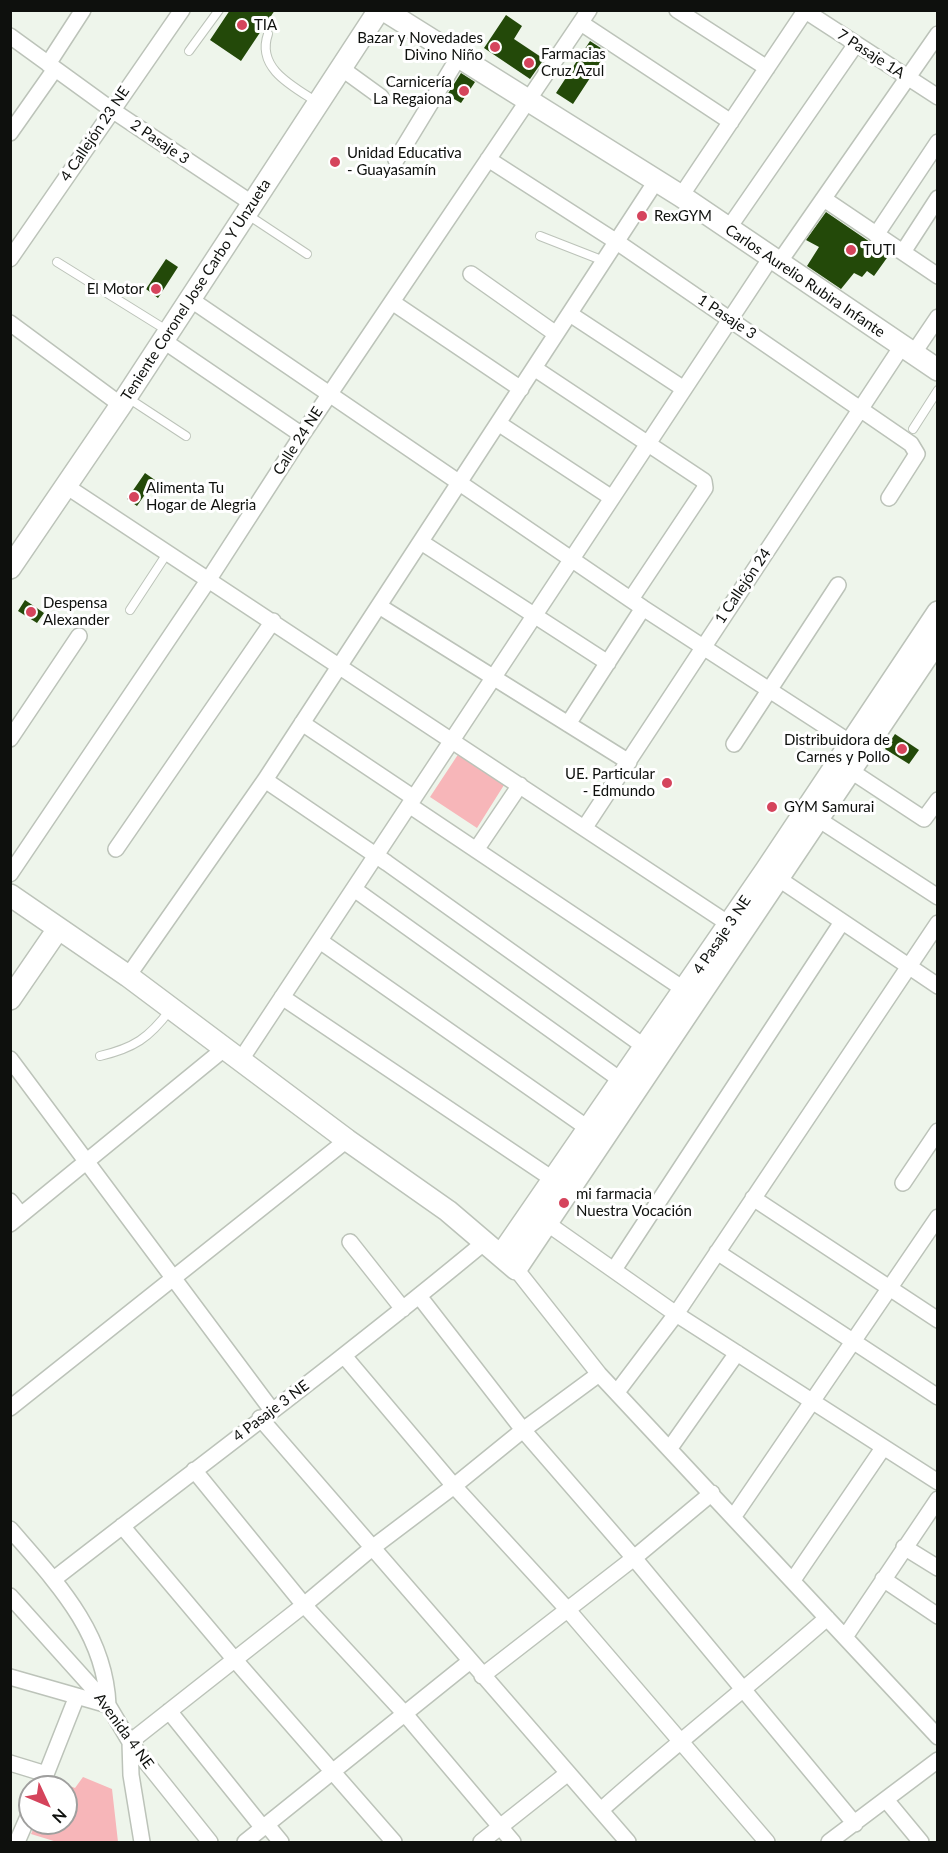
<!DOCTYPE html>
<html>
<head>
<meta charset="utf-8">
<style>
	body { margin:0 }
	#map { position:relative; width:948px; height:1853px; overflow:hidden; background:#eef5eb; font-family:Lato,sans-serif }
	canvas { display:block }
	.frame { position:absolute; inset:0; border:12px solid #0e100d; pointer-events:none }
	.north { position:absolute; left:18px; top:1775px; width:60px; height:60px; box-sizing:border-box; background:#fff; border:2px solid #9f9f9e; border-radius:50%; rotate:134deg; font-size:16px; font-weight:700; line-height:24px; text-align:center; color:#0e100d }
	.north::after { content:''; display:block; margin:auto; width:21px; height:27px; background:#d5445c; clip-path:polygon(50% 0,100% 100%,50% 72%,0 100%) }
</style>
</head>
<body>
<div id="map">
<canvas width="948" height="1853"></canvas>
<div class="frame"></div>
<div class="north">N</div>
</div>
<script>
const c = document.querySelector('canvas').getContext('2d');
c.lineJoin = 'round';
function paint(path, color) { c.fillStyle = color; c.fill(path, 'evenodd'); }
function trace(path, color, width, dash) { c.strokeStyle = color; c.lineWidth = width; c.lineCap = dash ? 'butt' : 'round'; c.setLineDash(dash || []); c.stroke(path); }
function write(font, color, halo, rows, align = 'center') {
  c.font = font + ' Lato,sans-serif'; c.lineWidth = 6; c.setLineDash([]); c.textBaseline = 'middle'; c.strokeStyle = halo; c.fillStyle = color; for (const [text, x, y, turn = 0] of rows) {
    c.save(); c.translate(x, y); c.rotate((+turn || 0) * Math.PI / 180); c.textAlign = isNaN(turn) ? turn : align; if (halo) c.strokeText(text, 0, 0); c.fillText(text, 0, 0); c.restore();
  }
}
paint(new Path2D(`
	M459,753L504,785L477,828L430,797Z
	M83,1777L112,1789L118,1842H57L31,1834L36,1823H66V1787H51L54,1780L75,1788Z`), '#f7b6b9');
paint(new Path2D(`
	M230,10H275L241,61L210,40Z
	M506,15L522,26L514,39L544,59L530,79L484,48Z
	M590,41L607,52L573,104L556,93Z
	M461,73L475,82L461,103L447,95Z
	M826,212L889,255L874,276L867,271L862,277L854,273L841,289L807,266L819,247L806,240Z
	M166,259L178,267L158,298L146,289Z
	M145,473L155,480L137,506L127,499Z
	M25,600L44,613L37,623L18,611Z
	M895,734L919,750L909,764L885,749Z`), '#234909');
const lane = new Path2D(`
	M268,34C256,68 292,86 317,102
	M189,51L219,10
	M248,215L307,254
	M540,236L604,261
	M57,262L168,331
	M128,398L186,436
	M913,429L938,390
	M130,610L168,552
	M100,1056C134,1048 149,1038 170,1010`);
const street = new Path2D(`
	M677,10L767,68
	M804,10L938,97
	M581,23L731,122
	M10,36L112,110L253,204
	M48,64L83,10
	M341,68L381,97
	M10,133L55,69
	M488,159L617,242L911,444L917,454L889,498
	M396,160L458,58
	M681,196L805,11
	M824,199L938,276
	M728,229L856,44
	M876,235L938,142
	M903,252L938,198
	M10,259L182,10
	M778,264L938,34
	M471,274L556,334
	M190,299L643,608L851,743
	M392,302L521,389
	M570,314L684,389
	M10,323L121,405
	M164,341L302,435
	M913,354L938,317
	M534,368L704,481L705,488L631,599
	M498,423L612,498
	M66,486L729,924
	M421,542L608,663
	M379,606L629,762
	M302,723L414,798
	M568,724L643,608
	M10,739L79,636
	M734,744L838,585
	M851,771L924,819L938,800
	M265,780L387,863L645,1047
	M409,805L685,990
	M818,819L938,897
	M585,827L902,346
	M116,849L273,621
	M476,850L520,785
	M10,874L209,579L302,435L589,10
	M779,879L938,986
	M354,889L622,1081
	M320,941L589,1129
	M128,976L265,780L656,181
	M282,997L554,1180
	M10,1059L271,1409
	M240,1061L770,259
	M903,1183L938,1131
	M753,1198L938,1320
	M10,1201L21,1215
	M10,1224L224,1049
	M548,1224L676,1314L938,1482
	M350,1242L403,1309
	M717,1252L938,1397
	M615,1268L842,922
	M516,1269L599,1374L938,1737
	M419,1296L523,1430L634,1558L855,1824
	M345,1357L454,1486L567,1609L767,1842
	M617,1392L676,1314L938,923
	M10,1408L347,1140
	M260,1418L628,1842
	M670,1448L737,1353
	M194,1470L304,1605L405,1714L513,1842
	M734,1516L938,1217
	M122,1526L235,1660L394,1842
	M10,1529C56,1582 105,1632 108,1705L10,1677
	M904,1547L938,1568
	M54,1579C198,1467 345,1358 486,1241
	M883,1579L938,1616
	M793,1580L883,1448
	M10,1596L108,1705L130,1742L210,1842
	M845,1637L938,1499
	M482,1676L634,1558L712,1493
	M169,1711L263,1828
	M10,1763L46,1774
	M41,1787L77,1696
	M887,1801L921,1842
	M601,1810C675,1744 753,1683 827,1618
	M267,1825L281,1842
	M17,1842L30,1812
	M142,1842L131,1775L130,1742L304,1605L372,1548L454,1486L523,1430L599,1374
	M245,1842L469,1662
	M481,1842L568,1773
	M829,1842L938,1760`);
const secondary = new Path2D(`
	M384,10L681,196L938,370
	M10,568L121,405L379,10
	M10,895L128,976L347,1140L448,1211L516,1269L938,640
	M10,999L58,929
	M501,1255L766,870L938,612`);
trace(lane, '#bcc3b9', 10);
trace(street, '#bcc3b9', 18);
trace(secondary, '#bcc3b9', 24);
trace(lane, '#fff', 8);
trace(street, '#fff', 15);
trace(secondary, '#fff', 21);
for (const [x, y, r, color] of [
	[242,25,6,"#d5445c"],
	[495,47,6,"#d5445c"],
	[529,63,6,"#d5445c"],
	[464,91,6,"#d5445c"],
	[335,162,6,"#d5445c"],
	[642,216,6,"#d5445c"],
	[851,250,6,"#d5445c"],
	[156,289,6,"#d5445c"],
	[134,497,6,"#d5445c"],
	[31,612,6,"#d5445c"],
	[902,749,6,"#d5445c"],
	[667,783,6,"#d5445c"],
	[772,807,6,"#d5445c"],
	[564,1203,6,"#d5445c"]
]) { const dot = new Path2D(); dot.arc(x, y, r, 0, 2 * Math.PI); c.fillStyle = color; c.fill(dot); trace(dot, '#fff', 2); }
write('15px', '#0e100d', '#fff', [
	["TIA",254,25],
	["Bazar y Novedades",483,38,"right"],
	["Divino Niño",483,55,"right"],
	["Farmacias",541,54],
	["Cruz Azul",541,71],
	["Carnicería",452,82,"right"],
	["La Regaiona",452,99,"right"],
	["Unidad Educativa",347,153],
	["- Guayasamín",347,170],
	["RexGYM",654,216],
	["TUTI",863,250],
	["El Motor",144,289,"right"],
	["Alimenta Tu",146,488],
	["Hogar de Alegria",146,505],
	["Despensa",43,603],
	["Alexander",43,620],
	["Distribuidora de",890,740,"right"],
	["Carnes y Pollo",890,757,"right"],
	["UE. Particular",655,774,"right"],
	["- Edmundo",655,791,"right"],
	["GYM Samurai",784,807],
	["mi farmacia",576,1194],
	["Nuestra Vocación",576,1211]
], 'left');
write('15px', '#0e100d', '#fff', [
	["7 Pasaje 1A",871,54,33],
	["4 Callejón 23 NE",95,134,-56],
	["2 Pasaje 3",160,142,34],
	["Carlos Aurelio Rubira Infante",805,281,34],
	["Teniente Coronel Jose Carbo Y Unzueta",196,290,-57],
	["1 Pasaje 3",727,317,34],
	["Calle 24 NE",298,441,-57],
	["1 Callejón 24",743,586,-56],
	["4 Pasaje 3 NE",722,935,-56],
	["4 Pasaje 3 NE",271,1411,-37],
	["Avenida 4 NE",124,1731,54]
]);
</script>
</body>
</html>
